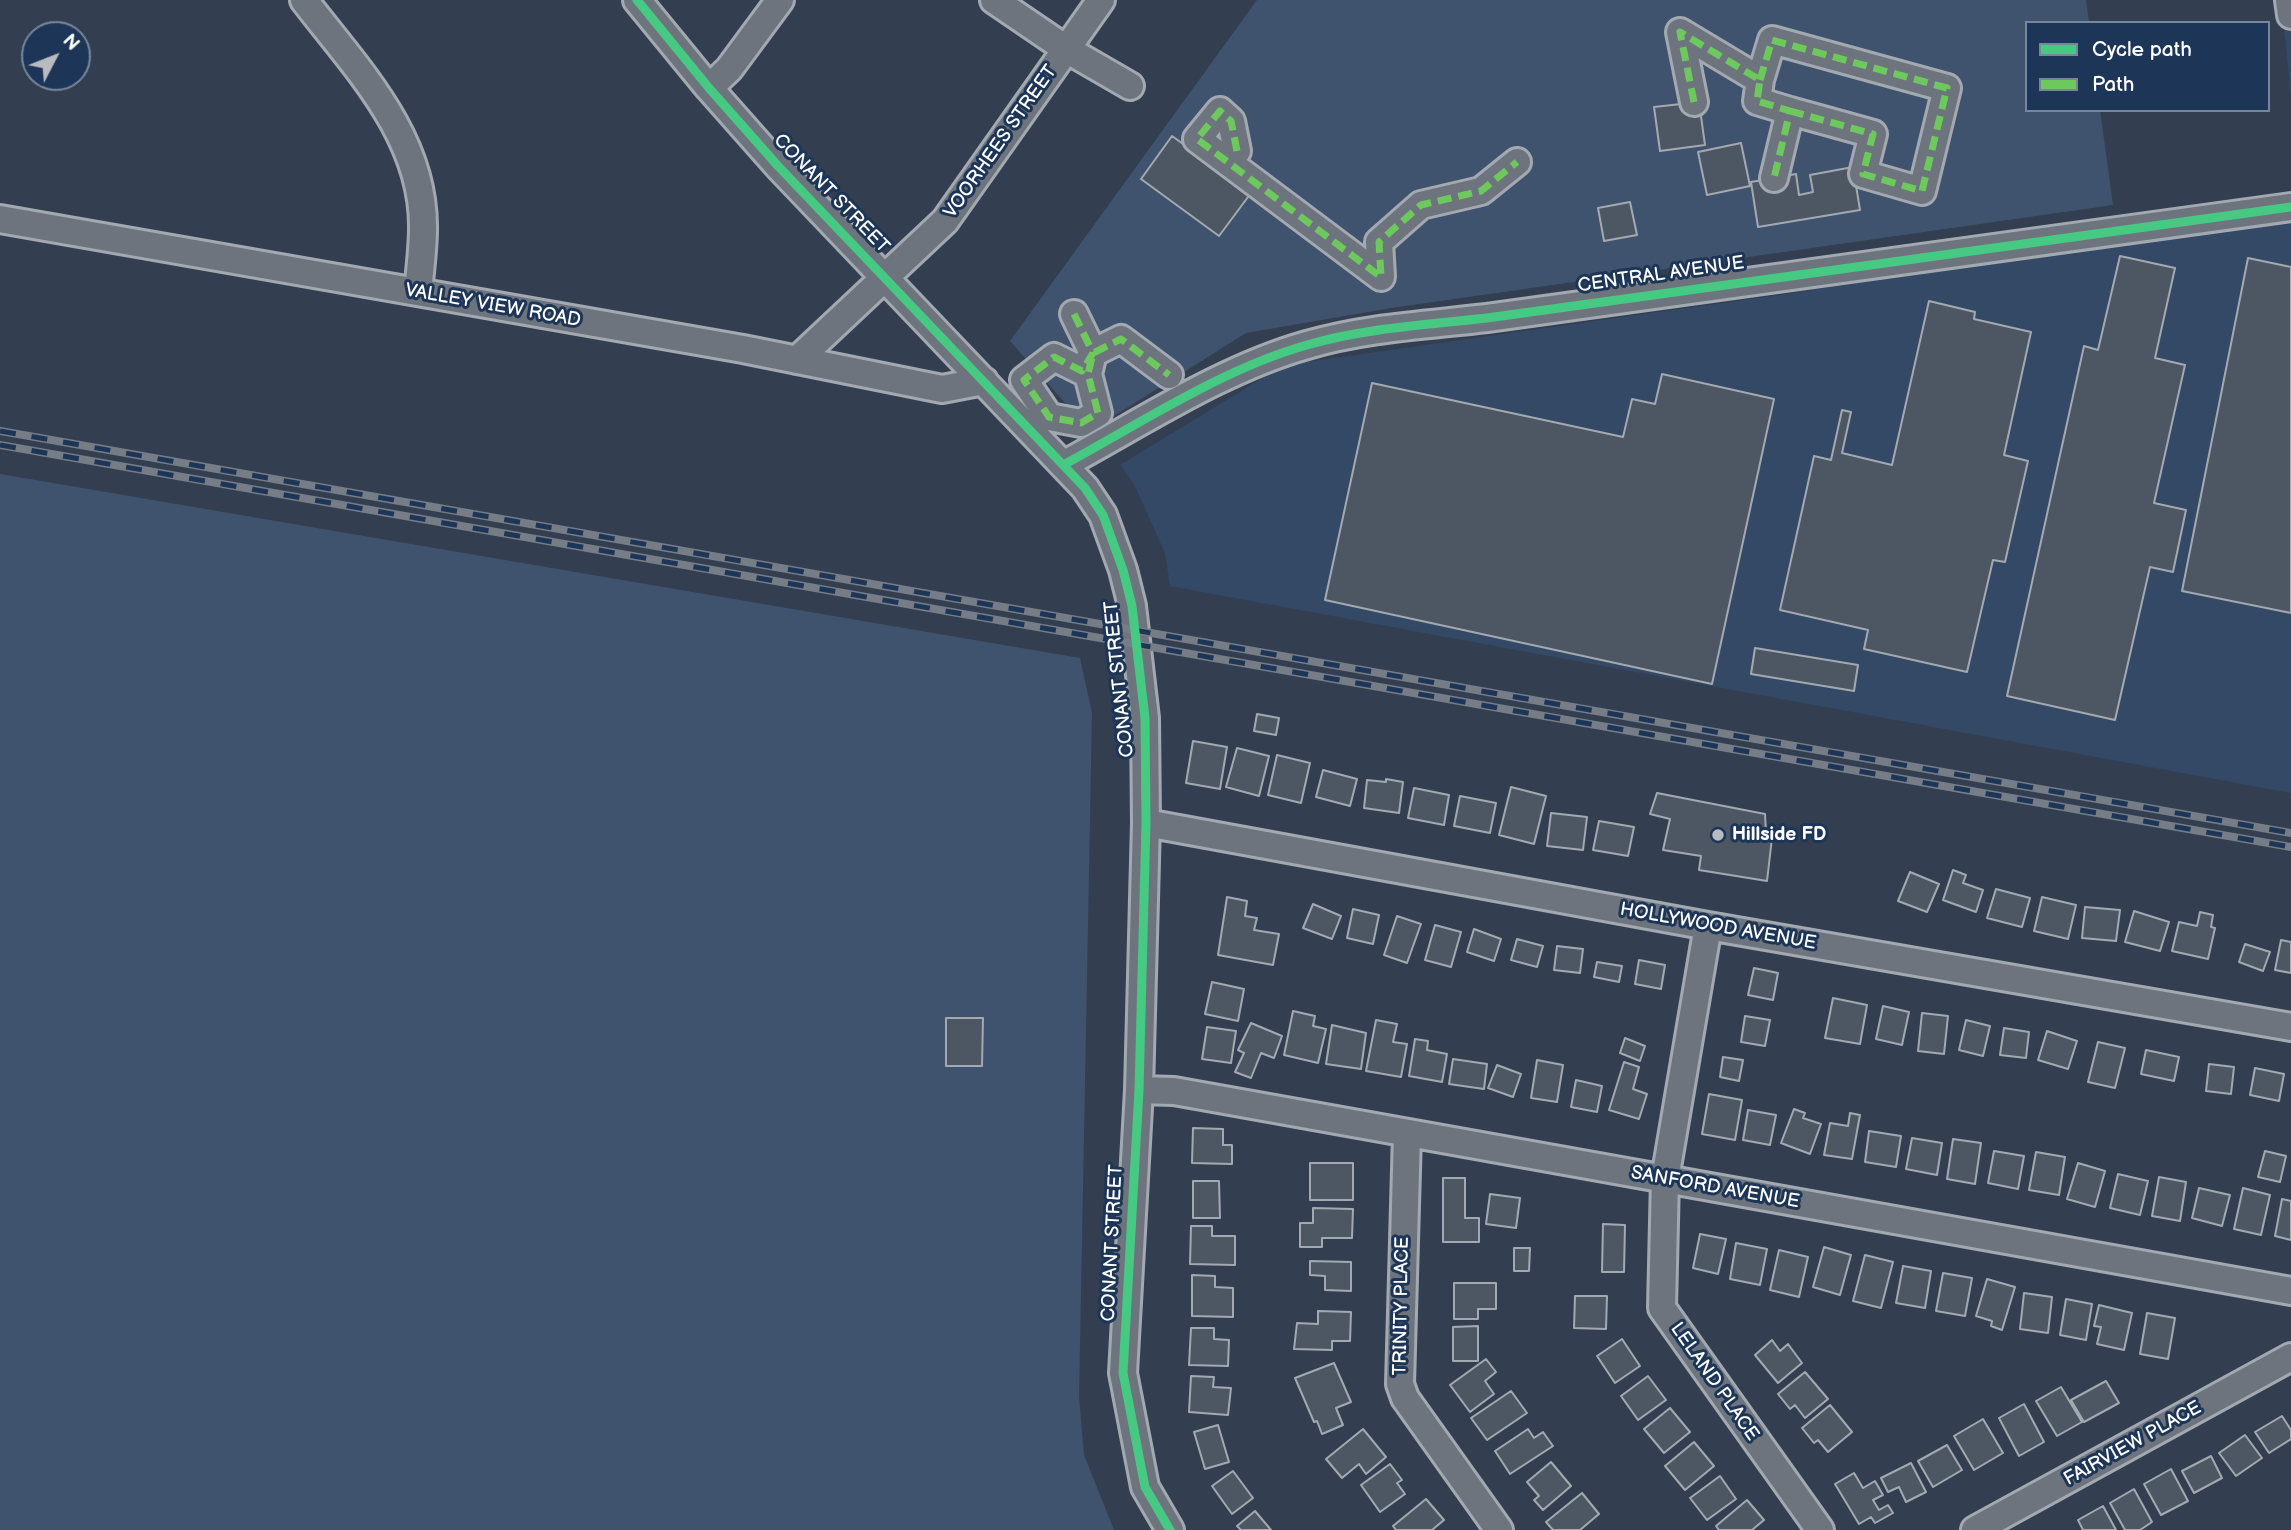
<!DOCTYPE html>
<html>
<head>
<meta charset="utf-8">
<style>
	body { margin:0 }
	#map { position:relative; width:2291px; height:1530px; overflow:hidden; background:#333f51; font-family:"Balsamiq Sans",sans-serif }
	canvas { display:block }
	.legend { position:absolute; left:2025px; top:21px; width:245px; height:91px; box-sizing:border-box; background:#1d3557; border:2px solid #77869a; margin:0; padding:9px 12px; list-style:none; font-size:21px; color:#fff }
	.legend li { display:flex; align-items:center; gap:14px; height:35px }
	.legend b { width:35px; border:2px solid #77869a }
	.north { position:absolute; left:21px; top:21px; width:70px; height:70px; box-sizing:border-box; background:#1d3557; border:2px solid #77869a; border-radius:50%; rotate:48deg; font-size:19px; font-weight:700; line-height:28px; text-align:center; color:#fff }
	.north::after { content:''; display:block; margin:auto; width:24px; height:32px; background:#b8bcc2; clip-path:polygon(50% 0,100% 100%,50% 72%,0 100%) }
</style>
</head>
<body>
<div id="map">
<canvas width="2291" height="1530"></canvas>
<ul class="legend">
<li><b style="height:9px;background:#46c982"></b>Cycle path</li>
<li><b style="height:9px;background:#6dc95d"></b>Path</li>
</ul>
<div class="north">N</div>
</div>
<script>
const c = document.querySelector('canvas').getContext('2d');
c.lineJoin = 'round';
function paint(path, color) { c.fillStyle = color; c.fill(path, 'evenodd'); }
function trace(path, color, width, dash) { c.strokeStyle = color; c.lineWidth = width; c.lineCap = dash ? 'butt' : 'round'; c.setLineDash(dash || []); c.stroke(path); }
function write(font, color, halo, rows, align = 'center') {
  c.font = font + ' "Balsamiq Sans",sans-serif'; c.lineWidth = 6; c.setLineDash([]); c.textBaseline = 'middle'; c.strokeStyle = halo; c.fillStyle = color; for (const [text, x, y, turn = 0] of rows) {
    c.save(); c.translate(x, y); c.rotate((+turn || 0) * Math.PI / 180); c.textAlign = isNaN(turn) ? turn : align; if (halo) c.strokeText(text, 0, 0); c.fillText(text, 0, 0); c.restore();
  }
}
paint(new Path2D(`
	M2281,0H2291V96Z
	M2291,203V793L1170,586L1165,553L1134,484L1120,465L1284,365L1808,291L2115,226Z`), '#344965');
paint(new Path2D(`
	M1257,0H2086L2089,23H2027V110H2100L2113,205L1391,308L1246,333L1090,431L1010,341Z
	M0,474L1080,658L1092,713L1079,1397L1084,1455L1114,1530H0Z`), '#40536e');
const building = new Path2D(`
	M1699,102L1705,145L1660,151L1654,107Z
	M1172,136L1251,193L1219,236L1141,179Z
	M1741,143L1750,186L1707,195L1698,152Z
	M1853,167L1860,210L1758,227L1751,182L1796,174L1799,195L1813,192L1810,175Z
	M1630,202L1637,235L1604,241L1598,208Z
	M2120,256L2175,268L2155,358L2185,365L2154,503L2186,510L2173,572L2150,567L2115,720L2007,696L2084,346L2098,350Z
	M2248,258L2291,267V613L2182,591Z
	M1929,301L1975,312L1974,319L2031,332L2004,455L2028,461L2005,562L1993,560L1967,672L1864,649L1868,630L1780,610L1814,456L1831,460L1842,410L1851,412L1842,453L1892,465Z
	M1662,374L1774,399L1712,684L1325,600L1372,383L1623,437L1632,399L1655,404Z
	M1755,648L1858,665L1854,691L1751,674Z
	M1257,714L1279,718L1276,735L1254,731Z
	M1193,741L1227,747L1220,789L1186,783Z
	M1237,748L1269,756L1259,796L1226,787Z
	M1277,755L1310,763L1301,803L1268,795Z
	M1323,770L1357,779L1350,806L1316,797Z
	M1386,779L1403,782L1399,813L1364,808L1367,780L1386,782Z
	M1511,787L1546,796L1534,844L1499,835Z
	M1414,788L1449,795L1444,825L1408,818Z
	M1657,793L1765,814L1766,832L1772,838L1767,881L1699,870L1701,856L1663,850L1670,819L1650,814Z
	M1460,796L1496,803L1490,833L1454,826Z
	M1551,813L1587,817L1583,850L1547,846Z
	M1599,821L1634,827L1628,856L1593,850Z
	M1953,870L1966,875L1963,883L1983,890L1976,912L1943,900Z
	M1910,872L1939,884L1927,912L1898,901Z
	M1996,889L2030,898L2022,927L1987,918Z
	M1227,897L1247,901L1245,916L1257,918L1254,930L1279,934L1273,965L1218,955Z
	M2042,897L2076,905L2068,939L2034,931Z
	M1313,904L1341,916L1332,939L1303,928Z
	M2085,907L2120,910L2116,941L2082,938Z
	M1353,909L1379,915L1373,944L1347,938Z
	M2134,911L2169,922L2160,951L2125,942Z
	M2200,912L2213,915L2211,927L2215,928L2208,959L2172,951L2179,922L2197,926Z
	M1397,916L1421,924L1407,963L1384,955Z
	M1435,925L1461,932L1451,967L1425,960Z
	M1474,929L1501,939L1494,961L1467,952Z
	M1517,939L1543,946L1537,967L1511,960Z
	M2281,940L2291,942V973L2275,970Z
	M2245,944L2270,952L2263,971L2239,962Z
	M1557,946L1583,949L1580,973L1554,970Z
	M1639,960L1665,965L1661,989L1635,984Z
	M1597,962L1622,966L1619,982L1594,977Z
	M1754,968L1778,973L1773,1000L1748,995Z
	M1212,982L1244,989L1238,1021L1205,1014Z
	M1833,998L1867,1005L1860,1044L1825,1038Z
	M1883,1006L1909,1012L1902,1045L1876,1039Z
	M1293,1011L1315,1016L1313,1026L1326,1029L1318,1063L1284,1055Z
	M1922,1013L1948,1016L1944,1054L1918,1051Z
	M1745,1016L1770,1020L1765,1046L1741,1042Z
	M946,1018H983L982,1066H946Z
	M1376,1020L1397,1024L1393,1042L1407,1044L1401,1077L1366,1071Z
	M1966,1020L1990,1026L1983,1056L1959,1050Z
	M1251,1023L1282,1036L1274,1058L1261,1053L1251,1078L1235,1072L1244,1053L1238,1050Z
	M1332,1025L1366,1033L1361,1069L1326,1064Z
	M1207,1027L1236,1031L1231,1063L1202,1059Z
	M2004,1028L2029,1032L2026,1058L2000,1055Z
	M2047,1031L2077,1041L2068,1069L2038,1060Z
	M1625,1038L1645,1046L1640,1061L1620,1053Z
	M1415,1039L1428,1041L1427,1050L1447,1054L1442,1082L1409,1076Z
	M2098,1042L2125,1048L2115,1088L2088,1082Z
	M2146,1050L2179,1057L2174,1081L2141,1074Z
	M1723,1057L1743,1060L1739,1081L1720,1077Z
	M1453,1059L1487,1064L1484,1089L1449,1084Z
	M1537,1060L1563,1065L1557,1102L1531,1098Z
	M1624,1062L1639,1067L1633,1089L1647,1094L1639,1119L1609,1110Z
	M2209,1064L2234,1067L2231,1094L2206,1091Z
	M1497,1065L1521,1074L1513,1097L1488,1088Z
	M2255,1068L2284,1074L2279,1101L2250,1095Z
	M1576,1080L1602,1086L1597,1112L1571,1107Z
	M1709,1094L1742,1100L1735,1140L1702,1134Z
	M1794,1109L1805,1113L1803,1118L1821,1124L1810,1154L1781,1143Z
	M1748,1110L1776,1115L1770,1145L1743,1140Z
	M1850,1113L1860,1115L1852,1159L1824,1155L1830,1123L1848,1126Z
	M1193,1128L1223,1129V1145H1232V1164L1192,1163Z
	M1869,1131L1901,1136L1896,1167L1865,1162Z
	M1912,1138L1942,1143L1937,1175L1906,1169Z
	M1953,1139L1981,1143L1975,1184L1947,1179Z
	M1994,1151L2024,1156L2018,1189L1988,1183Z
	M2265,1151L2286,1156L2280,1182L2258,1177Z
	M2036,1152L2065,1157L2059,1195L2029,1190Z
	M1310,1163H1353V1200H1310Z
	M2078,1163L2105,1171L2095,1207L2067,1199Z
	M2118,1174L2148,1181L2140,1215L2110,1208Z
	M2159,1177L2186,1182L2180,1221L2152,1216Z
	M1443,1178H1465V1218H1479V1242H1443Z
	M1193,1181H1219L1220,1218H1193Z
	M2199,1188L2230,1195L2222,1226L2192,1218Z
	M2243,1188L2270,1195L2261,1235L2234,1229Z
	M1490,1194L1520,1198L1516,1228L1486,1224Z
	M2282,1199L2291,1201V1240L2275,1236Z
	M1313,1208L1353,1209L1352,1238H1322V1247H1300V1223H1313Z
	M1603,1224L1625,1225L1624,1272H1602Z
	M1191,1226H1212V1236H1235V1265L1190,1264Z
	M1700,1234L1726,1239L1718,1274L1693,1268Z
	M1736,1243L1767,1249L1760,1285L1730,1279Z
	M1824,1247L1851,1255L1840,1295L1813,1287Z
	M1514,1248H1530L1529,1271H1514Z
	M1779,1250L1808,1257L1799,1297L1770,1290Z
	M1865,1255L1893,1262L1881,1308L1853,1301Z
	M1310,1261L1351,1262V1291L1325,1290V1276L1310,1275Z
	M1903,1266L1931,1271L1925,1308L1896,1303Z
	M1943,1273L1972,1278L1965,1316L1936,1311Z
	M1192,1275L1215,1276V1287L1233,1288V1317L1192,1316Z
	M1987,1279L2015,1287L2002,1330L1991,1326L1992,1321L1976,1316Z
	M1454,1283H1496V1309H1478V1319H1454Z
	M2024,1293L2052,1297L2048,1333L2020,1329Z
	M1575,1296H1607L1606,1329L1574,1328Z
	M2066,1299L2092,1304L2086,1340L2060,1335Z
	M2099,1305L2132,1313L2124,1350L2097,1344L2101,1327L2094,1326Z
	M1318,1311L1351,1312L1350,1341H1332V1350L1294,1349L1297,1323L1318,1324Z
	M2147,1313L2175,1318L2168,1359L2140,1354Z
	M1478,1326V1361H1453V1327Z
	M1191,1328H1214V1339L1229,1340L1228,1366L1189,1365Z
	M1622,1339L1640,1366L1615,1383L1597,1356Z
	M1772,1340L1780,1351L1788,1344L1802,1363L1778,1383L1755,1355Z
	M1486,1359L1496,1372L1485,1381L1494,1394L1470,1412L1450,1385Z
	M1334,1363L1351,1402L1336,1408L1343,1425L1322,1434L1317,1421L1314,1422L1295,1378Z
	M1805,1372L1828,1399L1805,1418L1795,1405L1790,1409L1778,1394Z
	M1191,1376L1214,1377L1213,1387L1231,1388L1228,1415L1189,1412Z
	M1648,1376L1666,1400L1638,1420L1621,1396Z
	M2106,1381L2119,1403L2084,1422L2071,1400Z
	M2061,1387L2082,1422L2057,1436L2036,1401Z
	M1511,1391L1527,1413L1487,1440L1471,1418Z
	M2024,1404L2044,1442L2019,1456L1999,1418Z
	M1830,1405L1852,1432L1828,1452L1818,1440L1814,1443L1802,1428Z
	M1670,1408L1690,1432L1664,1453L1644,1429Z
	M2282,1416L2291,1430V1439L2269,1453L2255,1432Z
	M1983,1419L2003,1453L1974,1470L1954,1436Z
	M1218,1425L1229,1462L1205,1469L1194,1432Z
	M1363,1429L1386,1457L1366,1474L1359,1464L1342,1478L1326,1459Z
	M1528,1429L1534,1438L1543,1432L1553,1446L1510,1474L1495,1451Z
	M2245,1435L2262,1458L2236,1476L2219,1453Z
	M1694,1442L1714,1466L1685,1490L1665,1466Z
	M1947,1445L1962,1470L1933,1487L1918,1461Z
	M2211,1456L2222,1478L2194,1493L2182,1471Z
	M1551,1462L1571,1486L1543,1510L1534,1500L1539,1496L1527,1482Z
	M1911,1463L1926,1492L1906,1502L1899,1487L1888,1492L1881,1478Z
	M1390,1464L1402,1480L1397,1483L1405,1494L1380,1512L1361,1485Z
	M2171,1469L2188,1501L2161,1515L2144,1484Z
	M1233,1471L1253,1498L1232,1514L1212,1486Z
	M1854,1473L1863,1488L1875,1481L1883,1495L1873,1500L1879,1510L1888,1505L1893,1513L1875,1523L1871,1517L1859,1524L1835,1484Z
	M1720,1476L1736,1499L1707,1520L1690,1498Z
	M2134,1489L2152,1522L2140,1530H2125L2110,1503Z
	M1582,1493L1599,1514L1580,1530H1553L1546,1522Z
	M1426,1499L1444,1520L1432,1530H1396L1393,1526Z
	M1747,1500L1764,1520L1752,1530H1719L1716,1526Z
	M2103,1506L2116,1530H2083L2078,1520Z
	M1255,1511L1271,1530H1241L1237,1526Z`);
paint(building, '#4d5764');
trace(building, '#a3a9b1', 2);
const minor = new Path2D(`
	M304,0C356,68 424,136 423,228C423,249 420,271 418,292
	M637,0L709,88L778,166L1085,488L1103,515L1123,570L1132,606L1145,718L1146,823L1139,1090L1123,1373L1145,1487L1170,1530
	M994,0L1066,49L1130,86
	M2289,0L2291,15
	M1760,80L1772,40L1947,88L1922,191L1863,174L1873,134L1790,111
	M709,88L729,69L780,0
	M1694,102L1680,32L1760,80L1757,101L1790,111L1774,178
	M1237,151L1231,121L1220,111L1197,139L1381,277L1379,242L1421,205L1481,191L1517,162
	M0,219L743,349L942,389L984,381
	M1074,314L1093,353L1082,371L1054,357L1024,380L1049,417L1081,423L1098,413L1088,374L1093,353L1121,339L1169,375
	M797,360L945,221L1101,0
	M1063,465C1141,423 1222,369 1307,345C1365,328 1427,325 1487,318L2291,207
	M1146,823L1708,926L2291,1027
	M1708,926L1665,1179L1662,1308L1820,1530
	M1139,1090L1174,1091L2291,1291
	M1407,1134L1400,1384L1405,1398L1499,1530
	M1975,1530L2291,1357`);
trace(minor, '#a3a9b1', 32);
trace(minor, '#6e747e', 26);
const rail = new Path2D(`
	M0,431L2291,833
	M0,445L2291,847`);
trace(rail, '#767d86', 8);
trace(rail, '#1d3557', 5, [16]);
trace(new Path2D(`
	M1760,80L1772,40L1947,88L1922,191L1863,174L1873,134L1790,111
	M1694,102L1680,32L1760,80L1757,101L1790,111L1774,178
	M1237,151L1231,121L1220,111L1197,139L1381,277L1379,242L1421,205L1481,191L1517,162
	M1074,314L1093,353L1082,371L1054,357L1024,380L1049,417L1081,423L1098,413L1088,374L1093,353L1121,339L1169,375`), '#6dc95d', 7, [14, 7]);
trace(new Path2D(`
	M637,0L709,88L778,166L1085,488L1103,515L1123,570L1132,606L1145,718L1146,823L1139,1090L1123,1373L1145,1487L1170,1530
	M1063,465C1141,423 1222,369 1307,345C1365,328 1427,325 1487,318L2291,207`), '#46c982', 9);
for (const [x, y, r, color] of [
	[1718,835,7,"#b8bcc2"]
]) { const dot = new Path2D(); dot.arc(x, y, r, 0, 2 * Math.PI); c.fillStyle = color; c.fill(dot); trace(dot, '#1d3557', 2.5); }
write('19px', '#fff', '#1d3557', [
	["VOORHEES STREET",1001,142,-55],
	["CONANT STREET",831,194,46],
	["CENTRAL AVENUE",1661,275,-8],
	["VALLEY VIEW ROAD",493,306,10],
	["CONANT STREET",1120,679,-96],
	["HOLLYWOOD AVENUE",1718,927,10],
	["SANFORD AVENUE",1715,1188,10],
	["CONANT STREET",1113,1243,-87],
	["TRINITY PLACE",1402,1306,-89],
	["LELAND PLACE",1714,1382,55],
	["FAIRVIEW PLACE",2133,1444,-29]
]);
write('bold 19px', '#fff', '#1d3557', [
	["Hillside FD",1732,835]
], 'left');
</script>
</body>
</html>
